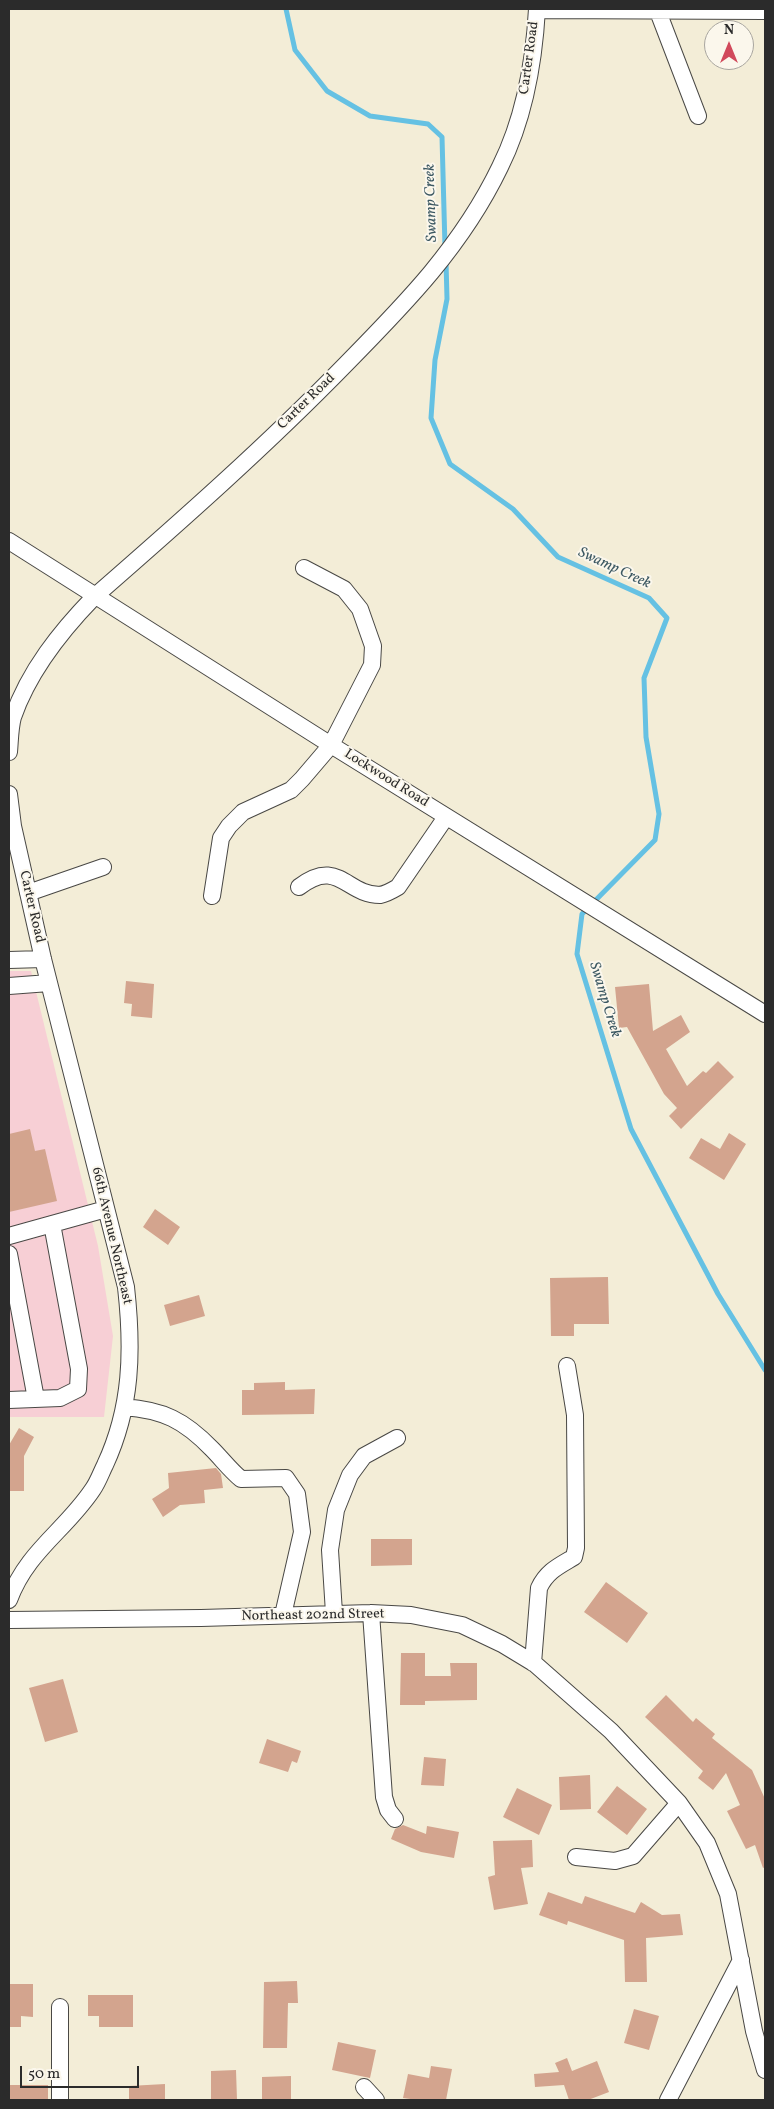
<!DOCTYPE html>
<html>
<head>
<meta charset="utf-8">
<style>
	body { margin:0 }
	#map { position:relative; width:774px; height:2109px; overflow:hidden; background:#f3edd7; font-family:Vollkorn,serif }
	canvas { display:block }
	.frame { position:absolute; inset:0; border:10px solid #2b2b2b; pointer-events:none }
	.north { position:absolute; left:704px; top:20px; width:50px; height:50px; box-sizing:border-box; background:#fbf7ec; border:1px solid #a8a59f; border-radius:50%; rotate:0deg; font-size:14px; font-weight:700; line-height:20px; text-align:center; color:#2b2b2b }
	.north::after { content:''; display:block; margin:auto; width:18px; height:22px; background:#d1495b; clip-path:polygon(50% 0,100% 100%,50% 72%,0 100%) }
	.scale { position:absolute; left:20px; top:2066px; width:119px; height:22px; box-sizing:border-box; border:2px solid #2b2b2b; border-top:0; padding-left:6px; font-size:15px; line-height:18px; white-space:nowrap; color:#2b2b2b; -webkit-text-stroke:4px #fbf7ec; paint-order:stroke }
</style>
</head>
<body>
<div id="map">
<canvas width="774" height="2109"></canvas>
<div class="frame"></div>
<div class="north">N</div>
<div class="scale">50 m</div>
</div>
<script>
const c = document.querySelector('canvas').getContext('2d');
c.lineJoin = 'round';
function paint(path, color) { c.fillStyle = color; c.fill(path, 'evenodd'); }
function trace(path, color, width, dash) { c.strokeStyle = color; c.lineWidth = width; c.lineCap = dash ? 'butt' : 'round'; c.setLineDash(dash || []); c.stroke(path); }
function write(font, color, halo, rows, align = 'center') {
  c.font = font + ' Vollkorn,serif'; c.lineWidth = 4; c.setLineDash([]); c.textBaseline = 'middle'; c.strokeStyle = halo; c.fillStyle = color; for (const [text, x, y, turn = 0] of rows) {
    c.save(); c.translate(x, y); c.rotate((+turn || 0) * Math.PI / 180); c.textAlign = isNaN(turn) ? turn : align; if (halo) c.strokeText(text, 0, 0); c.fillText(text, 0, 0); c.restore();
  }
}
paint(new Path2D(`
	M9,971H31L98,1246L113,1336L104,1417H9Z`), '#f7cfd5');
trace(new Path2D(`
	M286,9L295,50L327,91L370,116L428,124L442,137L445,247
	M446,261L447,299L435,360L431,418L450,464L513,509L558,557L649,598L667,618L644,678L646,737L659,814L655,840L582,914L577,954L631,1129L718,1294L765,1370`), '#65c1e3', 5);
paint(new Path2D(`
	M126,981L154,984L152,1018L131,1016L132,1004L124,1003Z
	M649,984L653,1031L681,1015L690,1032L666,1049L687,1086L703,1071L706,1073L718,1061L734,1077L681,1129L669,1116L677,1108L664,1094L627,1027L619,1028L615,987Z
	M30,1129L35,1151L45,1149L57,1201L9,1212V1134Z
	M729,1133L746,1144L724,1180L689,1158L701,1138L720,1149Z
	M155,1209L180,1227L168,1245L143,1227Z
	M608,1277L609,1324H574V1336H551L550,1278Z
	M199,1295L205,1316L170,1326L164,1305Z
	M285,1382V1390L315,1389L314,1414L242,1415V1390H254V1383Z
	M19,1428L34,1437L24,1456V1491H9V1445Z
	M216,1468L221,1474L223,1488L204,1490L205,1503L180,1505L163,1517L152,1499L169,1488L168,1473Z
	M371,1539H412V1565L371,1566Z
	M606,1582L648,1613L627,1643L584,1612Z
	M401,1653H425V1676H451L450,1663H477V1700L425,1701V1705H400Z
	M63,1679L78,1732L45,1742L29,1688Z
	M666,1695L693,1722L696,1718L715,1734L712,1738L752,1770L765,1799V1867L763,1868L755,1845L746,1849L727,1811L740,1805L726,1773L713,1790L698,1778L703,1771L645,1717Z
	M267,1739L301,1751L297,1763L292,1761L288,1772L259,1763Z
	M424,1757L446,1759L444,1786L421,1785Z
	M590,1775L591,1809L560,1810L559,1777Z
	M617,1786L647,1809L627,1835L597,1812Z
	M517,1788L552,1805L539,1835L503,1817Z
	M403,1825L426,1834L427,1826L459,1832L454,1858L421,1852L391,1839L395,1829Z
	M532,1840L533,1867L521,1868L528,1904L494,1910L488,1877L495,1875L493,1841Z
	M548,1892L582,1904L585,1896L635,1913L641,1902L662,1915L680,1914L683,1935L646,1938L647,1982H625L624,1940L568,1921L567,1925L539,1915Z
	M297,1981L298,2003H288L287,2048H263L264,1982Z
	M10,1984H33V2017L21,2016V2027H9Z
	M88,1995H133V2027H99V2016H88Z
	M634,2009L659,2016L649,2050L624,2043Z
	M338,2042L376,2050L370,2078L332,2070Z
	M567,2058L572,2071L597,2061L609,2092L588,2100H569L564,2085L535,2087L534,2074L559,2072L555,2063Z
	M431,2066L452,2069L446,2100H418L403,2098L408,2074L429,2078Z
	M236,2070L237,2100H211V2071Z
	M291,2076V2100H262V2077Z
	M165,2084V2100H129V2086Z
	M10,2085H48V2100H10Z`), '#d3a48e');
const minor = new Path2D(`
	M657,9L698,116
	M537,10L765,11
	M9,541L331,745L765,1014
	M9,752C10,741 10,728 13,717C29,671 60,632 94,597C180,522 266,446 346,364C406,303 462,246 500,167C524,119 534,63 537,9
	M9,794L13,826L43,959L126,1287C133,1350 132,1407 105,1465C101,1473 98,1482 93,1489C66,1530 27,1551 9,1600
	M299,887C338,857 346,895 380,895C386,894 393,890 398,887L446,817
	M28,893L103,867
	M212,896L221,838L229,826L243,812L291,790L302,779L331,745L372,665L373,646L360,609L344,589L304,568
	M9,960L43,959
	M9,986L49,983
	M9,1236L106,1209
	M9,1254L36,1399
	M9,1400L60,1398L78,1389L79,1369L52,1224
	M124,1407C163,1410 184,1420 212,1449C222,1459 230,1470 241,1479L286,1478L297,1494L302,1532L283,1615
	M334,1613L330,1550L336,1510L350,1475L364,1456L397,1438
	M371,1613L384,1797L388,1810L395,1819
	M9,1620L201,1618L371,1613L411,1615L462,1625L502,1644L535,1664L611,1731L679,1803L707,1843L728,1894L754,2031L765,2070
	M533,1663L539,1588C547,1571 559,1566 574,1557L576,1548L575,1415L567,1366
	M576,1857L615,1861L633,1856L679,1803
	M364,2087L376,2100
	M60,2100V2007
	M668,2100L741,1960`);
trace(minor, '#494845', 18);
trace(minor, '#fff', 16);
write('14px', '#2b2b2b', '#fbf7ec', [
	["Carter Road",530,58,-82],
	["Carter Road",307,402,-44],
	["Lockwood Road",386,779,32],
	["Carter Road",31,907,77],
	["66th Avenue Northeast",111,1236,77],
	["Northeast 202nd Street",313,1616,-1]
]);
write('italic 15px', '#3c5862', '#fbf7ec', [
	["Swamp Creek",432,203,-92],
	["Swamp Creek",614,569,25],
	["Swamp Creek",604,1000,73]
]);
</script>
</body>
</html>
